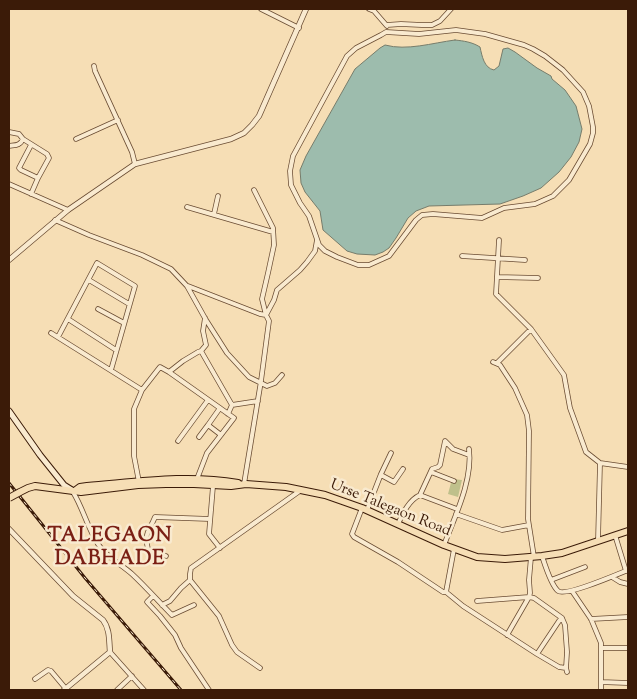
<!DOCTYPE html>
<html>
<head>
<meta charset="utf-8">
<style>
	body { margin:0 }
	#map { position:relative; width:637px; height:699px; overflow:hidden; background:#f6deb5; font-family:"Sorts Mill Goudy",serif }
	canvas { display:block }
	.frame { position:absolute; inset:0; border:10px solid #3b1b08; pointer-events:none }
</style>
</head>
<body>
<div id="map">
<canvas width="637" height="699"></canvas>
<div class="frame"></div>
</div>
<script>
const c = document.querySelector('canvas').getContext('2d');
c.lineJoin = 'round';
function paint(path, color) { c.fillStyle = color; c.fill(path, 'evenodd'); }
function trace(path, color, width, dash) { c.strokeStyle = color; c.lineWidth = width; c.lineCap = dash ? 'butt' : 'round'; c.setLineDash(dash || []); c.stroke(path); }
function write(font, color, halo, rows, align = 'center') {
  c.font = font + ' "Sorts Mill Goudy",serif'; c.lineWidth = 5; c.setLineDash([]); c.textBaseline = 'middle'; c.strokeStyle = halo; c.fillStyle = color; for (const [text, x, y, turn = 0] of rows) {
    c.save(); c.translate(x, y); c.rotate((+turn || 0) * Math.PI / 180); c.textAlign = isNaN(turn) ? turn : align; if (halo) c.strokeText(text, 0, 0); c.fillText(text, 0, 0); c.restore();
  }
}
paint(new Path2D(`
	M452,479L462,480L458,497L448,494Z`), '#bfc08b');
const water = new Path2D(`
	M455,40C464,41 472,42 480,47C482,56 484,68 494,70L499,66L503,49L508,48L515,52L537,68L551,76L552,79L565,90L576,106L582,129L579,142L571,157L559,172L541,188L523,196L500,204L429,206L416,211L408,218L396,238L389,248L383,252L375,255L357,254L347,251L323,230L320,211L305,192L301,183L300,170L306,156L355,69L380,48L385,45C407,51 432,43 455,40Z`);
paint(water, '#9dbcad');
trace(water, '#767c6b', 1);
const minor = new Path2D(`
	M261,9L299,28
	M369,9L374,11L387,26
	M387,25L401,24L422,25H432L440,21L451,9
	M456,30L485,34L524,45L533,49L545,56L563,70L583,92L589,106L593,127V133L590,144L569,180L553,196L535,204L504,208L482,218L433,214L422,215L416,220L389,256L369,265H358L337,257L325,251L319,245L309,216L300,203L291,185L290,171L293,156L347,56L356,48L381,35L386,32L419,34Z
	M94,66L95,71L132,152L135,164
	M9,132L19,134L23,139L47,154L49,158L38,178L31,194
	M76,139L118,120
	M31,145L19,168L21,170L38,178
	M9,146C15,145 20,146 23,139
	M9,184L68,210
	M254,190L273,228L274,245L268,273L262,299L266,315
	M187,207L273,232
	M214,214L218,196
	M55,220L89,235L142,255L171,269L187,286L206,320L227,353L249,377L267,386L275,383L282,375
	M462,256L525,260
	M497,277L538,278
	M89,280L129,304
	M188,286L260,314L266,315L269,321L261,381L244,484
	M98,309L124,323
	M266,315L274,300L277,290L300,270L307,262L315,251L317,240
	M68,319L116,350
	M531,329L564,375L570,408L586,452L600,463L598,541
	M51,333L142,390
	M58,337L97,263L135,286L111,370
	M201,351L206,345L203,331L205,318
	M493,362L500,365L515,388L527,415L529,431L528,519L534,557
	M497,363L531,329L496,294L499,240
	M169,372L183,361L198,352L201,351L232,405L228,414
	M232,405L258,401
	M220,408L208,425L221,435
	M199,437L208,425
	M178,441L208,400
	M600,463L628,467
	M431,472L454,481
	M381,475L394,482L403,469
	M139,482L134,456V409L142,390L160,367L169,372L234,418L207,453L197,479
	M213,486L209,534L220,548
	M73,492C83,508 87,527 98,544C106,557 121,564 132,574C146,587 159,602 172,615L194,605
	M420,495L432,469L438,467L440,465L445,441L453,449L469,455
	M362,508L352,534L354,537L398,562L443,592H446L463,606L537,654L559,667L566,668
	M367,510L381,474L391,453
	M456,514L499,529L502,530L529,525
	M398,524C403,513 409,500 420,495L457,509
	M615,535L626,571
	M444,545C455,516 473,480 469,449
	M166,556L148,549C144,532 149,532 155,517L210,519
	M542,556C545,565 551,585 558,591C565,597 618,574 628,570
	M612,577L620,582L628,584
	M190,580L219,616L232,645L237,652L260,668
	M551,580L585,567
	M572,591L591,619L601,643V690
	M446,592L454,549
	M153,596L147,602L160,616L175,635L181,648L209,690
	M477,601L529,597L534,598L562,618L565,625L567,652L566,668L567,672
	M162,605L170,601L181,588L190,580V574L191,568L301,490
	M591,619L628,617
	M507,635L529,597L530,593L529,580L531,557
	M601,648H628
	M110,652L144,690
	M537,654L559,621L562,618
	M35,679L48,670L51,671L67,690
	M601,682L628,683
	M117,690L132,676`);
const tertiary = new Path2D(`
	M9,260L68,210L135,164L231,139L244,133L252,125L259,116L306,9
	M9,529L73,596L103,620C110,629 109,641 110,652L64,690`);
const secondary = new Path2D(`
	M9,411L40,455L64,485L72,490`);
const trunk = new Path2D(`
	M76,490L80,487L87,486C137,482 187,474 238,483
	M20,492L28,488L35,486L81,492L138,485L166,484H194L231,486L246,484L286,487L325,495L362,508L444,545L477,557L505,559L542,556L562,553L628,531`);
trace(minor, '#6a4c33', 5.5);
trace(tertiary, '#6a4c33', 6);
trace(secondary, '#3b1b08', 7);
trace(trunk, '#3b1b08', 8);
trace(minor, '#f9eacf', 4);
trace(tertiary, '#f9eacf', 4.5);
trace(secondary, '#f9eacf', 5);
trace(trunk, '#f6deb5', 6);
const rail = new Path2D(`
	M9,483L85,578L181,690`);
trace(rail, '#3b1b08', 3);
trace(rail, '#f9eacf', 1, [4]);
const trunkBridge = new Path2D(`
	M9,498L20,492`);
trace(trunkBridge, '#3b1b08', 8, []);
trace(trunkBridge, '#f6deb5', 6);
write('15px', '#3b1b08', '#f9eacf', [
	["Urse Talegaon Road",390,509,22]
]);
c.letterSpacing = '1px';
write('bold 20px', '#7a1f14', '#f9eacf', [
	["TALEGAON",110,538],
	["DABHADE",110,561]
]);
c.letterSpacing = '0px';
</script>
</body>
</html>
